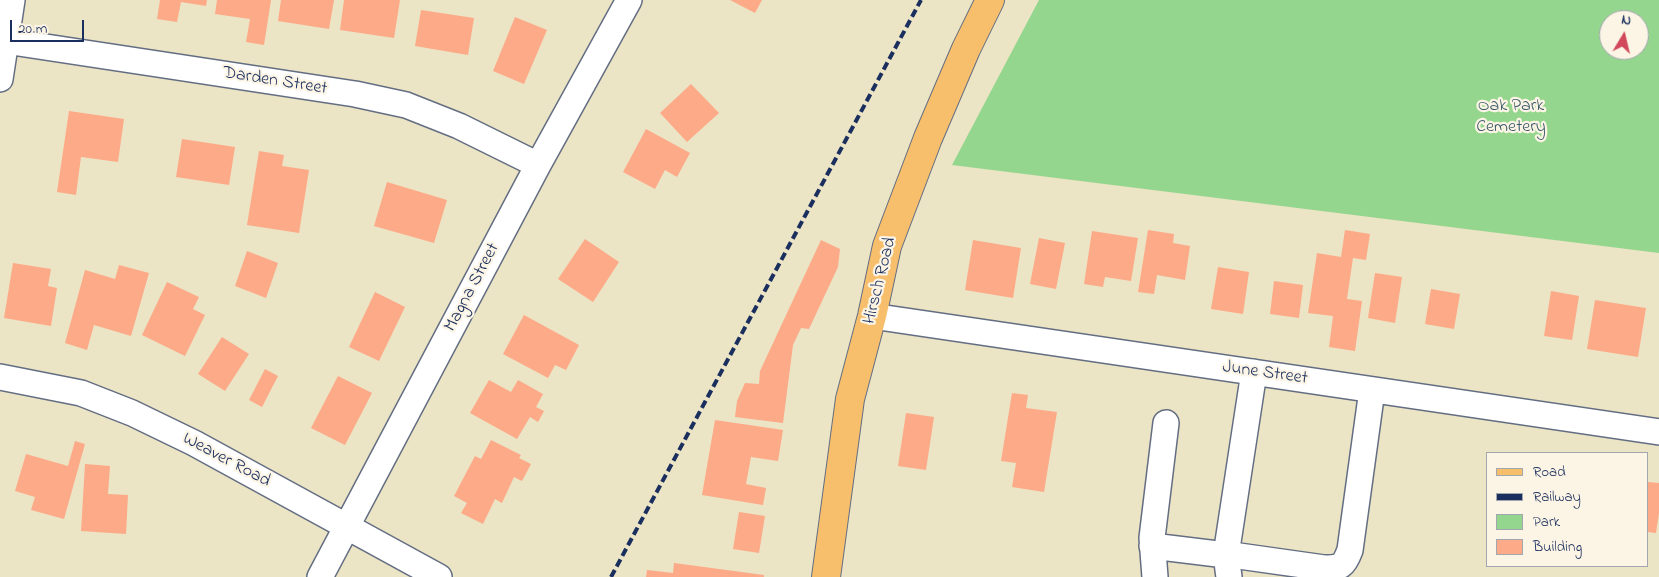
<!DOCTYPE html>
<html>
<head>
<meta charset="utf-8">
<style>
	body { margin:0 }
	#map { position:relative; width:1659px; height:577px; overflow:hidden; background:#ebe4c5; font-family:"Indie Flower",sans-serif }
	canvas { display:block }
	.legend { position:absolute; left:1486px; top:452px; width:162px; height:115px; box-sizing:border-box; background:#fcf5e5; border:1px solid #a2a6af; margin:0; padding:6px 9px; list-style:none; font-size:15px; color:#1b2f5e }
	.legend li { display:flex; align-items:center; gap:10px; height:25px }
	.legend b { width:25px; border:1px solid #a2a6af }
	.north { position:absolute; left:1599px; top:10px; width:50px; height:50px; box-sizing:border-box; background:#fcf5e5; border:1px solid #a2a6af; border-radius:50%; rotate:9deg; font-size:14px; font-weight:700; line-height:20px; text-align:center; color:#1b2f5e }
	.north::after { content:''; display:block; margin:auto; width:18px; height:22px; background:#d1495b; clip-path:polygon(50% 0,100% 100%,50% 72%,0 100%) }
	.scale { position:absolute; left:10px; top:20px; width:74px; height:22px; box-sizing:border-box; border:2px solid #1b2f5e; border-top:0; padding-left:6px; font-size:15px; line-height:18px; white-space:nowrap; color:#1b2f5e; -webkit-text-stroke:4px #fcf5e5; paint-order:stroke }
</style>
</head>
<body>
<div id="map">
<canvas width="1659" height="577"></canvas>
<ul class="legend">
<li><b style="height:6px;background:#f7bf6c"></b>Road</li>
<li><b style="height:6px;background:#1b2f5e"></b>Railway</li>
<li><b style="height:14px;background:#94d68d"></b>Park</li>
<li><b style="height:14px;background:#fdaa88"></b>Building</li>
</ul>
<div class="north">N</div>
<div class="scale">20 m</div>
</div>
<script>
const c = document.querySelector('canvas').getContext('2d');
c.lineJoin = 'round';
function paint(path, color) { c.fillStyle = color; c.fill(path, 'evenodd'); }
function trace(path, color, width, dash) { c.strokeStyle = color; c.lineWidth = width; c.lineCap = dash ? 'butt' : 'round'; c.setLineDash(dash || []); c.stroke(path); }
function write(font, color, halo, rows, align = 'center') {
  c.font = font + ' "Indie Flower",sans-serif'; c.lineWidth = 4.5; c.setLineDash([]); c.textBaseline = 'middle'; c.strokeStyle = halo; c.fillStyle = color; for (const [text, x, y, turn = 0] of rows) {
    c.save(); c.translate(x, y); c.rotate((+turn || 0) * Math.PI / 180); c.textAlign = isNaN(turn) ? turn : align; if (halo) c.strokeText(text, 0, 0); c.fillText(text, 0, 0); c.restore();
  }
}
paint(new Path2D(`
	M1039,0H1659V253L952,165ZM1609,20H1639V50H1609Z`), '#94d68d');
paint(new Path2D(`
	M160,0H207L206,6L181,2L177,22L157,19Z
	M217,0H271L264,45L246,42L250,19L215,14Z
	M281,0H334L329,29L278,21Z
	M344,0H400L394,38L340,30Z
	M730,0H762L755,13Z
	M421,10L474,18L468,55L415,46Z
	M515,17L547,30L524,84L493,71Z
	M691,84L719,113L687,142L660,113Z
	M69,111L124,119L118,162L81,157L76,195L57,192Z
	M646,129L690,153L677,177L665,170L655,189L623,172Z
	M182,139L235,147L229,185L176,177Z
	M259,151L284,155L282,166L309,170L299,233L247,225Z
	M387,182L447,200L434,243L374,226Z
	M1148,230L1174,234L1173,243L1190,246L1185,280L1157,275L1154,294L1138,292Z
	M1345,230L1370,234L1366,260L1353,258L1347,299L1362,301L1355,351L1329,347L1333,316L1308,313L1317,253L1341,257Z
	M1092,231L1138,238L1131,281L1105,277L1103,287L1084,284Z
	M1039,238L1065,243L1056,289L1030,284Z
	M585,239L619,262L593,302L558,279Z
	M821,240L840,249L838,267L809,329L801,328L793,345L783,423L735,417L737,401L745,383L759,384L760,371Z
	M973,240L1021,248L1013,298L965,290Z
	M247,251L278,263L266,298L235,286Z
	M13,263L51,269L48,286L57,288L51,326L4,318Z
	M119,265L149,273L131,336L94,325L87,350L65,343L85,270L115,279Z
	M1218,267L1249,272L1243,314L1211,309Z
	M1375,273L1402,277L1395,323L1368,318Z
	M1274,281L1303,285L1299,318L1270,314Z
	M167,282L199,297L193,309L205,315L185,356L142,335Z
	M1431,289L1460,294L1454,329L1425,324Z
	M1551,291L1579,296L1572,340L1544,336Z
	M375,292L405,307L379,361L349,347Z
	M1595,300L1646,308L1638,357L1587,349Z
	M524,315L579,345L566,370L555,365L548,378L503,354Z
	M222,337L249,354L225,391L198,374Z
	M265,369L278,376L262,407L249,400Z
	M338,376L372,393L345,445L311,428Z
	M489,380L511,392L518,380L543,394L536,407L544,411L538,422L530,417L517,439L470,413Z
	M1012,393L1028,395L1026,408L1057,412L1044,492L1012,487L1016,463L1001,461Z
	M906,413L934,417L926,470L898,466Z
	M715,420L783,430L778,461L751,457L746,484L766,488L763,505L702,495Z
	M491,440L521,455L519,458L531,464L522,481L514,477L502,503L495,499L483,524L461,513L467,503L454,496L475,456L481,459Z
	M75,441L85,444L64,519L31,510L35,497L15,491L26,454L68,466Z
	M85,464L110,466L108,494L128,495L126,534L81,531Z
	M1648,482L1659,483V513L1656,533L1648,532Z
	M739,512L765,516L759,553L733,549Z
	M674,563L764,575V577H646L647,570L673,573Z`), '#fdaa88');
const minor = new Path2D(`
	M0,40L355,94L406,105L459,126L538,165
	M0,79L12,0
	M872,316L1659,432
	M1254,372L1226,555L1239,556L1324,568C1341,568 1344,566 1350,550L1372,390
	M0,377L81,393L132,413L194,443L439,577
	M1152,546L1226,555L1229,577
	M320,577L538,165L629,0
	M1155,577L1152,538L1166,423`);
const major = new Path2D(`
	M826,577L850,399L872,316L887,246L928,138L966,49L990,0`);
trace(minor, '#646e82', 28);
trace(major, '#646e82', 30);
trace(minor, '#fff', 25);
trace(major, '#f7bf6c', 28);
trace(new Path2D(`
	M611,577L921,0`), '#1b2f5e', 4, [8, 4]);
write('18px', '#1b2f5e', '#fcf5e5', [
	["Darden Street",275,82,9],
	["Hirsch Road",881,281,-76],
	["Magna Street",473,288,-62],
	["June Street",1265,374,8],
	["Weaver Road",226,461,28]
]);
write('18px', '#39596a', '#fcf5e5', [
	["Oak Park",1511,107],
	["Cemetery",1511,128]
]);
</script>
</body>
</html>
